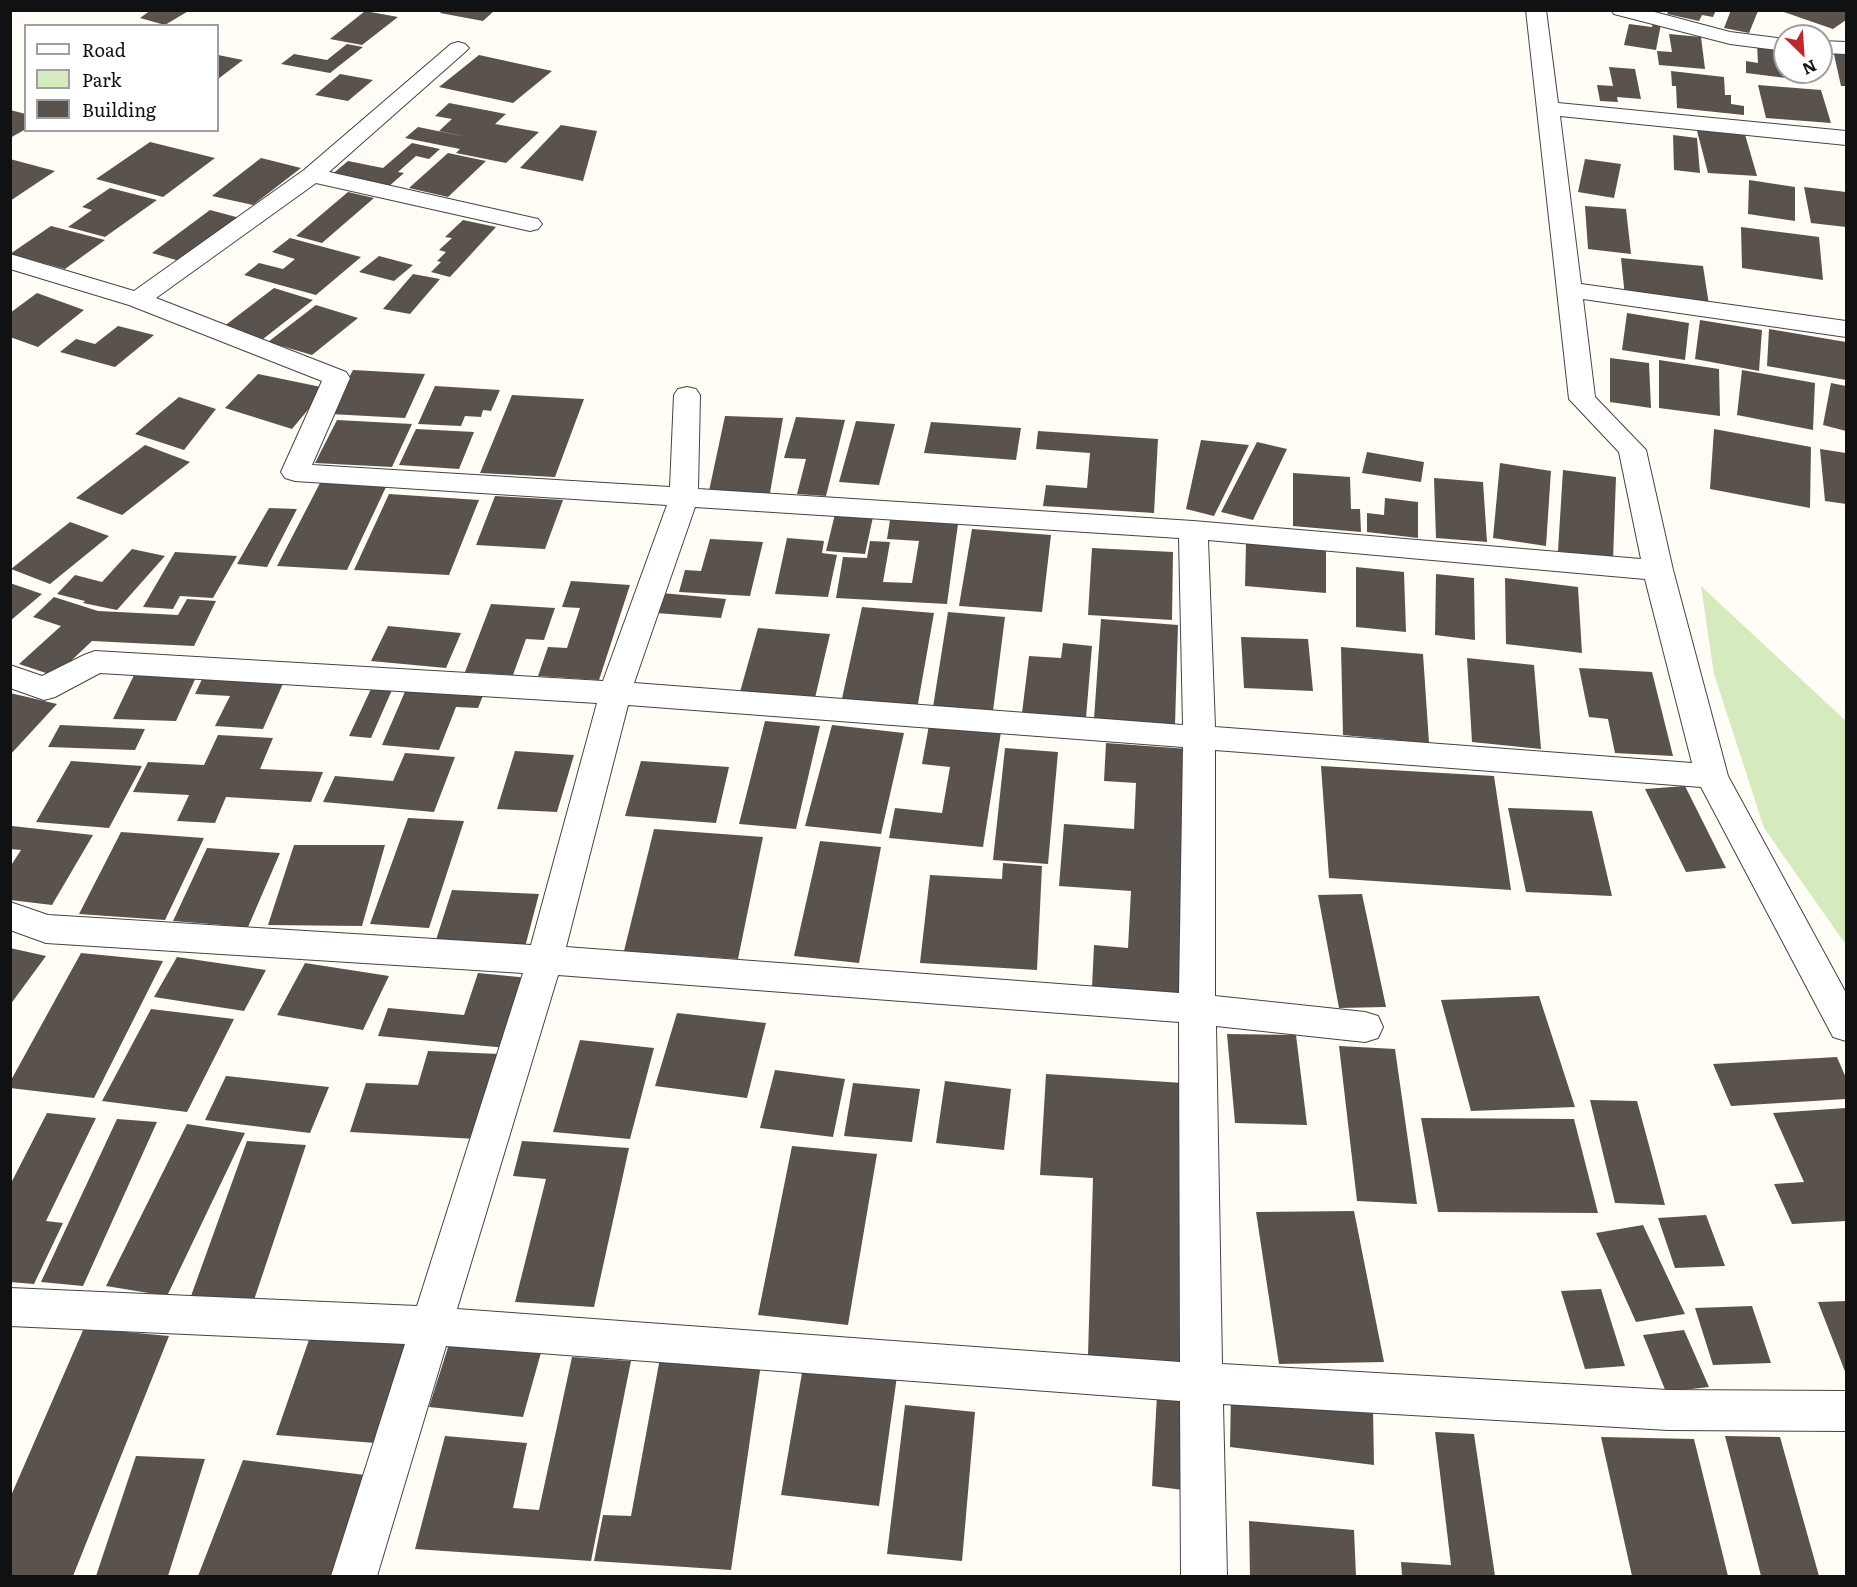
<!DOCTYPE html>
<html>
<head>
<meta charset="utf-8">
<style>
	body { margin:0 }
	#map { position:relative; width:1857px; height:1587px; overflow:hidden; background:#fffdf5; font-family:Literata,serif }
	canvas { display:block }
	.frame { position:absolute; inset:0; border:12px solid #111; pointer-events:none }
	.legend { position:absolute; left:24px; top:24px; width:195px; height:108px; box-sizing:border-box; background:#fff; border:2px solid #a0a0a0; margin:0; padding:8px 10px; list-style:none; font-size:18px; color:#111 }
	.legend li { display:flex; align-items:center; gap:12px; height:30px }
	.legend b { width:30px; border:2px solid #a0a0a0 }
	.north { position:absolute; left:1773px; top:24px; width:60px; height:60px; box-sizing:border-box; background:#fff; border:2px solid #a0a0a0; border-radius:50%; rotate:155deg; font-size:16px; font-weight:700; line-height:24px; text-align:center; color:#111 }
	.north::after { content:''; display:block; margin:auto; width:21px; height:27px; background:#c4262e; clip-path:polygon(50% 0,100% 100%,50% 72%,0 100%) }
</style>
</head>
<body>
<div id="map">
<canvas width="1857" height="1587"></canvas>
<div class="frame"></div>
<ul class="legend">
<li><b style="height:8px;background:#fff"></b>Road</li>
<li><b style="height:16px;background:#d5ebbd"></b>Park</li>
<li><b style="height:16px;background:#5a524d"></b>Building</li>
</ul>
<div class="north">N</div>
</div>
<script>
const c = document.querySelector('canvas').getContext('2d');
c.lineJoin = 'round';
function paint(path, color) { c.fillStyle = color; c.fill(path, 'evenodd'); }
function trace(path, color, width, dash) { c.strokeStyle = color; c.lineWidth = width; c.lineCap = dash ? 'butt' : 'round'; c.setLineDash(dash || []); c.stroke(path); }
paint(new Path2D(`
	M1701,586L1846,721V945L1764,828L1714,674Z`), '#d5ebbd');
paint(new Path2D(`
	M151,10H190L165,25L140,18Z
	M443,10H495L483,21L440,13Z
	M1669,10H1716L1713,17L1702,15L1699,21L1667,14Z
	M1731,10L1758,11L1749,33L1724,28Z
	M1846,10V20L1833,29L1781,11Z
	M365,11L398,17L362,45L330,39Z
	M1653,23L1661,24L1656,50L1624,45L1629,24L1652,27Z
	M1669,34L1701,37L1705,69L1659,65L1657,51L1672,52Z
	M347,44L363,47L330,73L281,64L294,54L327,60Z
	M1757,45L1785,49V72H1793L1794,79L1746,73V61L1758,63Z
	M1833,50L1846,51V86H1841Z
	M218,55L243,60L218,79Z
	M479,55L552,71L513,103L439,87Z
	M1609,67L1635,69L1641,99L1617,97L1618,102L1600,101L1597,85L1613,86Z
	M1671,71L1724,77L1725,95H1731V104L1744,106V115L1677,108L1676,86H1672Z
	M340,74L373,80L348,101L315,95Z
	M1758,85L1821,90L1831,123L1766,118Z
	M449,103L506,114L495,124L539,132L506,163L456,153L460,149L405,138L418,127L472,138L439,131L452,119L435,116Z
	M10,110L26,114V129L10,138Z
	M561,125L597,131L583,181L520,168Z
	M1696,127L1744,131L1757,176L1708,173Z
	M1673,135L1697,138L1700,173L1674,170Z
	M150,142L215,158L163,197L96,179Z
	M412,143L440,149L429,159L416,156L398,172L404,173L387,188L330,176L348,161L383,168Z
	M448,153L486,161L448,197L409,188Z
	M261,158L301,168L253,205L212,196Z
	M10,159L55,171L10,201Z
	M1585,159L1621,164L1614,198L1578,192Z
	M1749,180L1795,187V221L1748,214Z
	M1804,187L1846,192V227L1811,223Z
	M110,188L157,200L105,237L68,227L92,210L82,207Z
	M348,192L374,198L322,243L296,236Z
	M1585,206L1626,209L1631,254L1588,249Z
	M210,210L240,218L183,262L152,253Z
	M463,220L496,227L450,277L431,272L441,262L437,261L446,252L439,250L452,238L445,237Z
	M51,226L105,240L65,269L10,254Z
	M1741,227L1819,237L1823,280L1742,268Z
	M290,238L361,257L316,295L244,275L259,263L283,269L295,259L272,252Z
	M379,256L413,265L394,281L359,272Z
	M1621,258L1703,266L1709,305L1625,297Z
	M413,274L440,279L410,314L383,309Z
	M274,288L313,300L263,339L223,327Z
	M37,293L84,310L38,347L10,337V313Z
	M316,305L358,318L312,355L268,342Z
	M1627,313L1689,323L1685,360L1622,350Z
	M1700,320L1762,330L1759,371L1695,359Z
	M118,326L154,335L115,367L60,352L76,339L95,344Z
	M1769,329L1846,342V380L1767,366Z
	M1610,358L1649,363L1651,408L1610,402Z
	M1659,360L1719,369L1720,416L1659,408Z
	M353,370L425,374L405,418L330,414Z
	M1742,370L1815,383L1813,430L1737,415Z
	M258,374L326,388L292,429L225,408Z
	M1831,383L1846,386V431L1823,425Z
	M435,386L500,390L491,411L483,410L481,417L465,416L461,426L418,424Z
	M512,395L584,399L555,477L480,473Z
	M179,397L216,409L184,450L135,434Z
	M725,416L783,418L770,493L709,491Z
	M796,417L845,420L826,496L797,494L806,459L784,458Z
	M337,420L412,424L392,467L315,463Z
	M856,421L895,424L879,485L839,482Z
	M931,422L1021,428L1016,460L924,453Z
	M416,429L474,432L459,469L399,465Z
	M1714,429L1811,447L1810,508L1710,489Z
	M1038,431L1158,439L1154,513L1043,506L1046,485L1087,488L1090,453L1036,449Z
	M1201,440L1249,445L1214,516L1186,509Z
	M1257,442L1287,449L1253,520L1221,512Z
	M145,445L190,462L122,515L76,498Z
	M1820,449L1846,453V504L1825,501Z
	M1367,452L1424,462L1421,482L1362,473Z
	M1500,463L1551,471L1546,546L1493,538Z
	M1563,470L1616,477L1613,560L1558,551Z
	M1293,473L1350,477L1351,509H1360L1361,532L1293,526Z
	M1434,478L1483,482L1487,542L1436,538Z
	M320,483L386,487L347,570L277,566Z
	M389,494L479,500L449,575L354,570Z
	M495,496L563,500L545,549L476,545Z
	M1385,498L1418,502V538L1367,532V513L1384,515Z
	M269,508L297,509L267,567L237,564Z
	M835,514L873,517L865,554L826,551Z
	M890,520L958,524L947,604L836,598L843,557L867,558L870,541L890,542L883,582L912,583L919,541L887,539Z
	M70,522L109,536L50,584L11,569Z
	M972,529L1051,535L1042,612L959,606Z
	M787,538L824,541L822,553L837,555L828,597L775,594Z
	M710,539L763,542L750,596L679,592L685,570L701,571Z
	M1246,543L1326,550V593L1245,586Z
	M1092,548L1173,552L1172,620L1088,615Z
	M132,549L165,556L117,610L83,603L85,601L57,594L75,575L102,582Z
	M175,552L237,556L213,598L180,596L173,609L143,607Z
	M1356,567L1404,572L1406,632L1356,627Z
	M1436,574L1474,578L1475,640L1435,635Z
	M1505,578L1578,587L1582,653L1506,644Z
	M571,581L630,585L599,680L538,676L548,647L567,648L580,608L562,607Z
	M10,583L42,594L10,621Z
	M662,593L726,599L721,618L656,613Z
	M54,597L98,611L178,615L187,599L216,601L194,646L92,641L55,676L19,664L61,626L33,617Z
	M491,604L555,608L544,640L526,639L513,675L465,672Z
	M862,607L934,613L917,709L841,703Z
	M948,612L1005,617L993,711L933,707Z
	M1101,619L1178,625L1175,725L1094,719Z
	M388,626L461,633L446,668L371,661Z
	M758,628L830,634L815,698L740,692Z
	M1241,637L1308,639L1313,691L1244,688Z
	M1063,643L1092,646L1086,718L1022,713L1029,656L1061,658Z
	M1341,647L1423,654L1429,743L1343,735Z
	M1467,658L1534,665L1541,749L1472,742Z
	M1579,668L1652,672L1673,756L1615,753L1608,719L1589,717Z
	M135,673L197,675L176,721L113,719Z
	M204,675L285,679L263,729L215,726L230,696L195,694Z
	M407,687L484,693L478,708L456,707L439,750L382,745Z
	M371,689L392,690L371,738L349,736Z
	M10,693L57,704L10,755Z
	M765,721L820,726L796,829L739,824Z
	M60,725L145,729L135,750L48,747Z
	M832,725L904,733L881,834L805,826Z
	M929,725L1001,732L983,847L889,838L895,808L942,813L950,767L922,764Z
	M218,735L273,738L260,769L323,772L311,802L226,797L215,823L177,821L189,795L133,792L148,762L204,765Z
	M1106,743L1188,749L1183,995L1092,988L1094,945L1128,948L1131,891L1059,886L1064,824L1134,829L1136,783L1104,781Z
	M1005,748L1058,752L1048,864L993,860Z
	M515,751L574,755L557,812L497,809Z
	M405,753L455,757L434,812L323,802L335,776L393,781Z
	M71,761L142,766L109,828L36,822Z
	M641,761L729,767L716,823L625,816Z
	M1321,766L1494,776L1511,890L1329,878Z
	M1685,786L1726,868L1686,872L1645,789Z
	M1508,808L1592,811L1612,896L1526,892Z
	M408,818L464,821L429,928L370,924Z
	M12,826L93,835L52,905L10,900V867L21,850L10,849Z
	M654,829L763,837L738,959L624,951Z
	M121,832L204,838L165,920L79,914Z
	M820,841L881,847L859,963L794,956Z
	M294,845H385L362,926L268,925Z
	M207,848L280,853L248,927L173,921Z
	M1003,863L1042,866L1037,970L920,963L930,875L1002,879Z
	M452,890L539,894L525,947L435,943Z
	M1362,894L1386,1007L1339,1008L1318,895Z
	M10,948L46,956L10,1005Z
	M81,953L163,961L94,1098L10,1088V1082Z
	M177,957L266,970L244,1011L154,997Z
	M305,963L389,976L363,1030L277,1015Z
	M478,973L529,978L507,1048L378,1036L388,1008L464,1015Z
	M1539,996L1575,1107L1471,1111L1441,1000Z
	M151,1009L234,1019L187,1112L102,1101Z
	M677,1013L766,1023L747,1098L655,1086Z
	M1227,1034L1296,1035L1307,1125L1235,1123Z
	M580,1040L654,1048L630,1139L553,1132Z
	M1339,1046L1395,1049L1417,1204L1357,1201Z
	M428,1051L500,1054L476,1139L350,1132L366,1083L418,1085Z
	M1837,1057L1846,1078V1099L1731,1106L1713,1064Z
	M775,1070L845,1079L833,1137L760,1128Z
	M1046,1074L1183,1083L1186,1363L1088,1356L1093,1178L1040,1175Z
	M226,1076L329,1087L310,1133L205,1120Z
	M945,1081L1011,1089L1004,1150L936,1143Z
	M853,1083L920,1089L912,1142L844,1136Z
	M1590,1100L1637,1101L1665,1205L1615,1203Z
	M1846,1108V1221L1792,1224L1774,1184L1804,1182L1773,1113Z
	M47,1113L96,1118L46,1221L63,1223L34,1284L10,1282V1185Z
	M1421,1118L1574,1119L1598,1213L1438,1212Z
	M117,1119L157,1122L83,1286L41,1282Z
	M187,1124L245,1133L167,1296L106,1286Z
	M247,1141L306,1145L254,1300L191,1296Z
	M522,1141L629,1148L594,1307L515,1302L546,1179L513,1176Z
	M792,1146L877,1154L848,1325L758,1315Z
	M1354,1211L1384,1362L1279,1364L1256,1212Z
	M1706,1215L1725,1266L1675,1268L1658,1218Z
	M1643,1225L1685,1314L1636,1322L1596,1233Z
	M1601,1289L1625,1366L1585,1369L1561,1291Z
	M1846,1301V1374L1818,1302Z
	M1752,1306L1771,1363L1713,1365L1695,1308Z
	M84,1328L169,1336L73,1576H10V1498Z
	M1684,1330L1709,1387L1666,1392L1643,1335Z
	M311,1334L406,1341L375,1443L276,1435Z
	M451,1338L542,1349L523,1417L429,1407Z
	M572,1357L631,1361L591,1561L415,1549L445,1436L527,1443L513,1508L539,1510Z
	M660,1358L761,1364L731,1570L594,1561L603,1515L631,1516Z
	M803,1367L897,1376L879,1506L781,1495Z
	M1231,1393L1373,1409L1374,1465L1230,1447Z
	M1157,1395L1194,1399L1191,1491L1152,1486Z
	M905,1405L975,1412L962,1561L887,1554Z
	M1435,1432L1474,1434L1495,1576H1402L1401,1562L1451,1565Z
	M1725,1436L1780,1437L1819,1576H1761Z
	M1601,1437L1694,1439L1728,1576H1632Z
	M136,1456L205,1459L168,1576H96Z
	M243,1460L373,1476L339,1576H198Z
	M1249,1521L1354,1530L1356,1576H1250Z`), '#5a524d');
const minor = new Path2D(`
	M1526,10H1546L1558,103L1846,131V145L1560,116L1581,284L1846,321V337L1583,299L1595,397L1646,450L1673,570L1728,776L1846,993V1041L1833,1037L1701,787L1215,750V996L1365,1012L1378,1016L1383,1027L1378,1038L1365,1042L1216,1026L1222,1364L1668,1390L1846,1391V1431L1668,1430L1223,1404L1227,1576H1181L1180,1401L446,1346L377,1576H331L405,1344L10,1326V1288L417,1306L523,973L46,943L10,930V902L48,915L531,945L597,703L100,673L55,697L44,700L10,688V665L42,676L84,655L95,651L603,681L667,505L295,481L285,478L281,472L322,381L129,305L10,269V254L134,291L304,170L451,44L458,42L465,44L469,48L465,52L329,172L538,219L542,224L538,229L530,231L316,183L156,298L346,372L350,378L312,465L670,487L674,395L678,389L687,387L696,389L700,395L698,489L1193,521L1641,559L1619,452L1569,399ZM695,507L1179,538L1183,725L634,683ZM1208,540L1645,579L1692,763L1215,727ZM628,705L1183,747L1179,993L566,947ZM558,975L1179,1022L1180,1362L457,1309Z
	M1611,10H1647L1730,32L1785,39V51L1730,44L1614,14Z
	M1821,41L1846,42V54L1821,53Z`);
trace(minor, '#444', 2);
paint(minor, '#fff');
</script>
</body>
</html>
